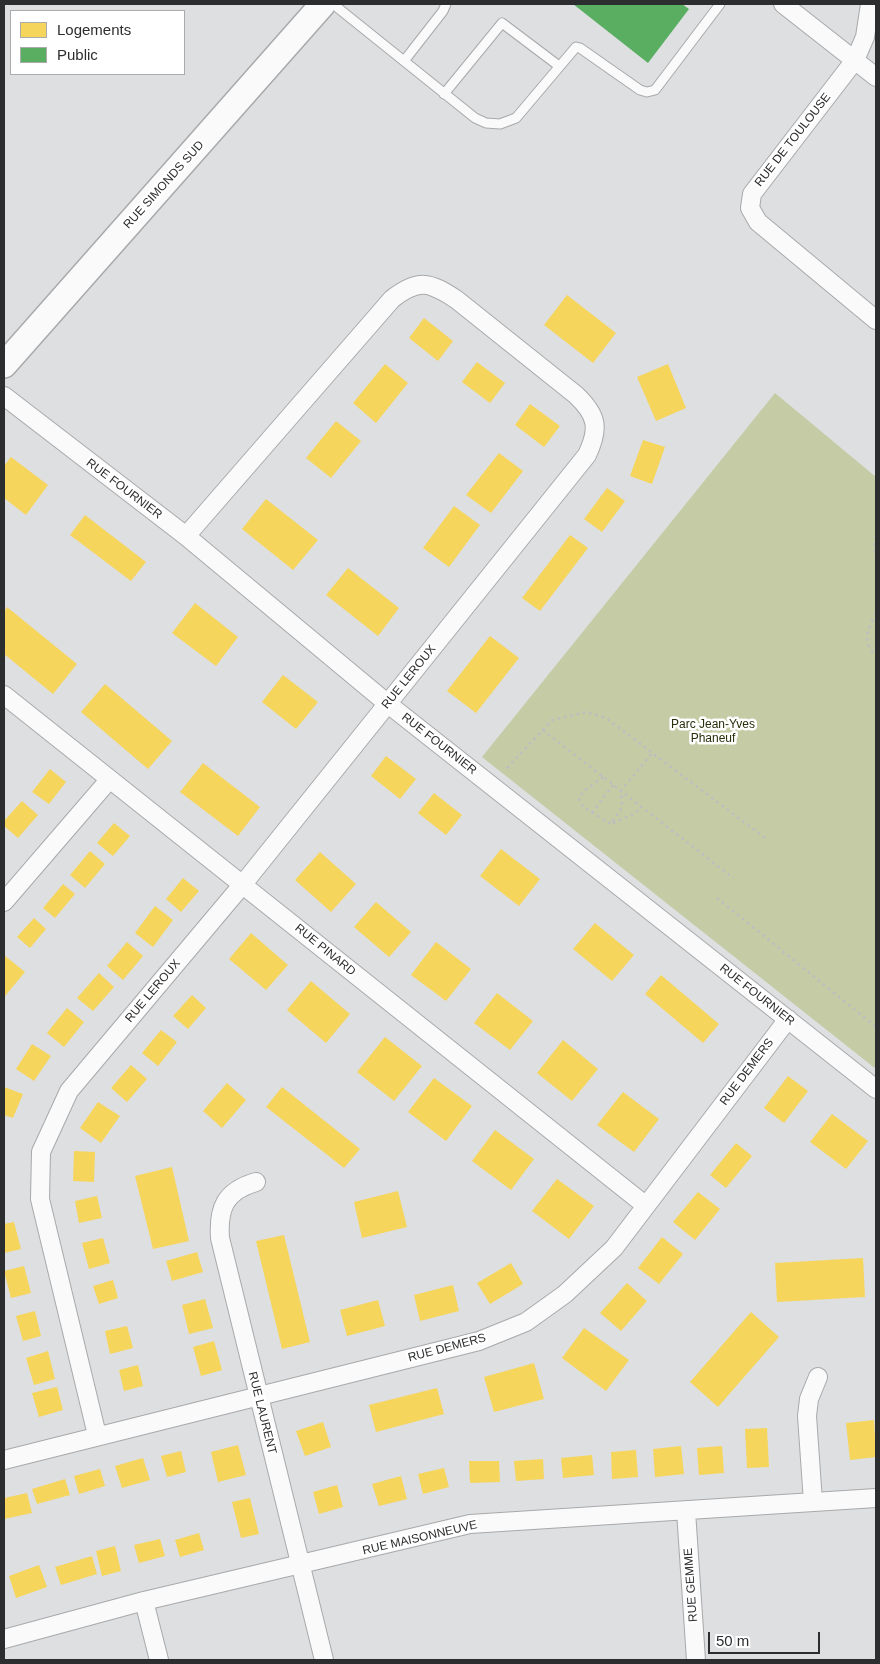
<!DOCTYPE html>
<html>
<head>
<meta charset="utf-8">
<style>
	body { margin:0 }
	#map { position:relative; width:880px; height:1664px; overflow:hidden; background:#dddfe1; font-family:Helvetica,sans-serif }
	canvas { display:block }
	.frame { position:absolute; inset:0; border:5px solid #2c2d2f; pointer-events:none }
	.legend { position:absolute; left:10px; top:10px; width:175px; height:65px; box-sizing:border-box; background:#fff; border:1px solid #ababac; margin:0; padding:6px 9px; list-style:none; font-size:15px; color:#2c2d2f }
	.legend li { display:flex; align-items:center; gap:10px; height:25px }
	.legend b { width:25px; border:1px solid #ababac }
	.scale { position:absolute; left:708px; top:1632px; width:112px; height:22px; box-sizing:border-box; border:2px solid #2c2d2f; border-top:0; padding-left:6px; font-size:15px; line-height:18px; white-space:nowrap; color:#2c2d2f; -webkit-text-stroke:4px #fff; paint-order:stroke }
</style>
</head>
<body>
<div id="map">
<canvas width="880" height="1664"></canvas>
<div class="frame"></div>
<ul class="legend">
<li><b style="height:14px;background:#f6d55c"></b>Logements</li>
<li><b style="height:14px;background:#5aae61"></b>Public</li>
</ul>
<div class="scale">50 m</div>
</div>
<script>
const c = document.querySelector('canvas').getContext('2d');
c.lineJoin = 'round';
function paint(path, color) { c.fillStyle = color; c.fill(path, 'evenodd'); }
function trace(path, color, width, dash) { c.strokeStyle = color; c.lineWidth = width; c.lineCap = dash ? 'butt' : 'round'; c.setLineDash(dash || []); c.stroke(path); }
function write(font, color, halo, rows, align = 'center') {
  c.font = font + ' Helvetica,sans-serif'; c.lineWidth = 5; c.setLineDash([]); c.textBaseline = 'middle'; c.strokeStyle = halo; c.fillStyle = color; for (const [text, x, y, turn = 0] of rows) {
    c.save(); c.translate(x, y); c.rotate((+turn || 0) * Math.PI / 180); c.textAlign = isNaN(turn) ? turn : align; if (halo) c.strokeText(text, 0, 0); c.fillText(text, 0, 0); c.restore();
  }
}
paint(new Path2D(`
	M775,393L876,477V1069L482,757Z`), '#c5cca5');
paint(new Path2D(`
	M567,295L616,333L593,363L544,325Z
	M424,318L453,341L438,361L409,338Z
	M477,362L505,383L490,403L462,382Z
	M385,364L408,383L376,423L353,403Z
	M668,364L686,408L656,421L637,377Z
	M530,404L560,426L544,447L515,425Z
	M336,421L361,441L331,478L306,458Z
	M643,440L665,447L652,484L630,476Z
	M499,453L523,471L491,513L466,495Z
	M11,457L48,485L26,515L4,498V466Z
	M607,488L625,501L602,532L584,519Z
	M266,499L318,540L293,570L242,529Z
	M454,506L480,525L449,567L423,548Z
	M85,515L146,562L131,581L70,535Z
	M570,535L588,548L540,611L522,598Z
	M348,568L399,608L378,636L326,595Z
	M195,603L238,637L216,666L172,633Z
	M7,607L77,664L53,694L4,654V612Z
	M490,636L519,658L476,713L447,691Z
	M283,675L318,702L296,729L262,702Z
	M105,684L172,741L148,769L81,712Z
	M386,756L416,779L400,799L371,776Z
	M203,763L260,807L238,836L180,792Z
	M50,769L66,782L49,804L32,792Z
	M434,793L462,815L446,835L418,813Z
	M22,801L38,815L18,838L4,826V821Z
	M114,823L130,836L113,856L97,843Z
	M501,849L540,879L519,906L480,876Z
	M90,851L105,864L85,888L70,875Z
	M320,852L356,884L331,912L295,880Z
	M183,878L199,891L181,912L166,899Z
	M63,884L75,894L55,918L43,908Z
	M376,902L411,932L389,957L354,927Z
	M155,906L173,920L153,947L135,933Z
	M34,918L46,929L30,948L17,937Z
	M595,923L634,955L612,981L573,949Z
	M251,933L288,965L266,990L229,959Z
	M127,942L143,956L123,980L107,966Z
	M436,942L471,969L446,1001L411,975Z
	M4,955L25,972L5,996L4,995Z
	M99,973L114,987L93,1011L77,998Z
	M661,975L719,1024L703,1043L645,994Z
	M311,981L350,1014L326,1043L287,1010Z
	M497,993L533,1021L510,1050L474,1023Z
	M192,995L206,1008L188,1029L173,1016Z
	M67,1008L84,1022L64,1047L47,1033Z
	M161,1030L177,1042L158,1066L142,1053Z
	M385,1037L422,1066L394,1101L357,1072Z
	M563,1040L598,1069L572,1101L537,1073Z
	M32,1044L51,1056L34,1081L16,1069Z
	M131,1065L147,1079L127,1102L111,1088Z
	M788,1076L808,1091L784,1123L764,1108Z
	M434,1078L472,1106L446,1141L408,1112Z
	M227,1083L246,1100L222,1128L203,1111Z
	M4,1087L23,1094L13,1118L4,1115Z
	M282,1087L360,1149L344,1168L266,1107Z
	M623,1092L659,1119L634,1152L597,1125Z
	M98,1102L120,1116L101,1143L80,1128Z
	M832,1114L868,1141L846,1169L810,1142Z
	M495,1130L534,1159L511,1190L472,1161Z
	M736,1143L752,1156L726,1188L710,1175Z
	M74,1151L95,1152L94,1182L73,1181Z
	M172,1167L189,1241L153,1249L135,1176Z
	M557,1179L594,1206L569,1239L532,1211Z
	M398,1191L407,1227L362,1238L354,1202Z
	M698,1192L720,1209L695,1240L673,1222Z
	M97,1196L102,1218L79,1223L75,1201Z
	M14,1222L21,1249L4,1253V1224Z
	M284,1235L310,1342L282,1349L256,1241Z
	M662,1237L683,1254L659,1284L638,1268Z
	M103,1238L110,1263L89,1269L82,1243Z
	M197,1252L203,1272L172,1281L166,1261Z
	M863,1258L865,1297L777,1302L775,1263Z
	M511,1263L523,1284L490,1304L477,1283Z
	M24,1266L31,1293L11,1298L4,1271Z
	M113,1280L118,1298L99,1304L93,1286Z
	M627,1283L647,1301L621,1331L600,1313Z
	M453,1285L459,1311L420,1321L414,1295Z
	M205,1299L213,1328L189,1334L182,1305Z
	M378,1300L385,1326L347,1336L340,1310Z
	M35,1311L41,1336L23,1341L16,1316Z
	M751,1312L779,1337L718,1407L690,1382Z
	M127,1326L133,1348L110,1354L105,1331Z
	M584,1328L629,1360L606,1391L562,1358Z
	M214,1341L222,1370L201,1376L193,1347Z
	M48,1351L55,1379L34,1385L26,1358Z
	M534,1363L544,1399L494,1412L484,1377Z
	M138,1365L143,1386L124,1391L119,1370Z
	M57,1387L63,1410L39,1417L32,1393Z
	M437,1388L444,1414L376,1432L369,1405Z
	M874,1420L876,1457L850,1460L846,1423Z
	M323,1422L331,1447L305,1456L296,1431Z
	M767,1428L769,1467L747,1468L745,1429Z
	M238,1445L246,1475L218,1482L211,1452Z
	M681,1446L684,1474L655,1477L653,1449Z
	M722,1446L724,1473L699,1475L697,1448Z
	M636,1450L638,1477L612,1479L611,1452Z
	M181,1451L186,1472L167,1477L161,1456Z
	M592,1455L594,1475L563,1478L561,1458Z
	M143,1458L150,1480L122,1488L115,1466Z
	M543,1459L544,1479L516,1481L514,1461Z
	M469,1461H499L500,1482L470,1483Z
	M444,1468L449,1487L423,1494L418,1474Z
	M100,1469L105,1486L79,1494L74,1476Z
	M401,1476L407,1499L379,1506L372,1484Z
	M65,1479L70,1495L37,1504L32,1489Z
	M337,1485L343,1507L319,1514L313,1492Z
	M27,1493L32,1513L4,1519V1498Z
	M250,1498L259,1534L241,1538L232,1502Z
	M199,1533L204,1550L180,1557L175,1540Z
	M160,1539L165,1556L139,1563L134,1545Z
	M115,1546L121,1571L102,1576L96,1551Z
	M92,1556L97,1574L61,1585L55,1567Z
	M39,1565L47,1587L16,1598L9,1576Z`), '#f6d55c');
paint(new Path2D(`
	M573,4H682L689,9L648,63Z`), '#5aae61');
const lane = new Path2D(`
	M333,4L475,118L486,123L500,124L516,118L576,47L580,48L640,90L647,92L655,90L720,4
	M404,61L443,11L446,4
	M444,94L502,23L559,66`);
const street = new Path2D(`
	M783,4L876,77
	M870,4L865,37L855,60L752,194L750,208L758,222L876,320
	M4,396L186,536L388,704L876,1089
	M4,695L645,1205
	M4,902L109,780
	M256,1182C225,1191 218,1208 220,1238L324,1660
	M97,1435L40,1199L41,1152L69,1091L243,884L587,455C600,428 597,415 576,395L457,300C430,282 419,278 392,299L186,536
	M4,1460L479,1341L526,1322L565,1294L614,1248L788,1019
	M813,1502L807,1416L809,1399L818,1377
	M686,1511L696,1660
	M144,1601L159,1660
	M4,1639L144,1601L470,1524L876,1498`);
const secondary = new Path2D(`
	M4,365L323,4`);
trace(lane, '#a8a9ab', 11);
trace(street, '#a8a9ab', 20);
trace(secondary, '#a8a9ab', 28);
trace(new Path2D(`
	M876,537L874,542L876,556
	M876,614C868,629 861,642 876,655
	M543,730L733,878
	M507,768L552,720L586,712L606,718L765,838
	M603,777L584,791L579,799L583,807L611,824L622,807L621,791L652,753
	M592,813L613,785
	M613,823L636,813L640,806
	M717,898L876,1027`), '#bdbebf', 2.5, [2.5, 4]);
trace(lane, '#fafafa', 9);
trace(street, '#fafafa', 18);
trace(secondary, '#fafafa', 25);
write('12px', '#2c2d2f', '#fff', [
	["RUE DE TOULOUSE",793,140,-52],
	["RUE SIMONDS SUD",164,185,-48],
	["RUE FOURNIER",124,489,37],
	["RUE LEROUX",409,677,-51],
	["RUE FOURNIER",439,744,38],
	["RUE PINARD",325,950,39],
	["RUE LEROUX",153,991,-50],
	["RUE FOURNIER",757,995,38],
	["RUE DEMERS",747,1072,-53],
	["RUE DEMERS",447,1348,-15],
	["RUE LAURENT",262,1413,76],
	["RUE MAISONNEUVE",420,1538,-13],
	["RUE GEMME",691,1585,-94]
]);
write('12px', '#2a2e0b', '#fff', [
	["Parc Jean-Yves",713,725],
	["Phaneuf",713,739]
]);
</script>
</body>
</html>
